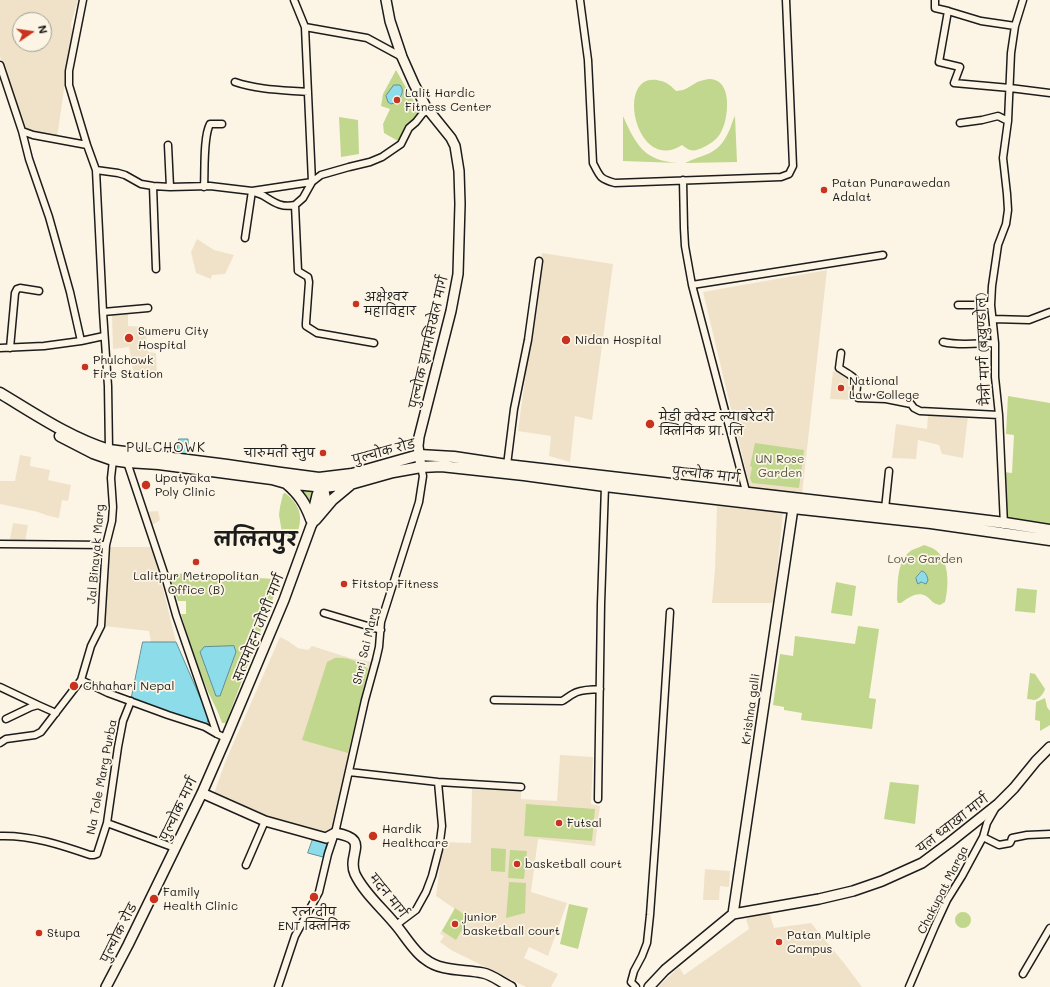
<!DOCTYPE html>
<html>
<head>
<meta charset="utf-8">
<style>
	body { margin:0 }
	#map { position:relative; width:1050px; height:987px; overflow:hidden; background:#fcf5e5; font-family:Mali,sans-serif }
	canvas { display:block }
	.north { position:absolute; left:12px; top:12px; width:40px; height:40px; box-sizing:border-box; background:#fcf5e5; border:1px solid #a29e95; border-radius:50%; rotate:77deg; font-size:11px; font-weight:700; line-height:16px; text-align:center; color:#1c1c1c }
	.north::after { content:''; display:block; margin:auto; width:14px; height:18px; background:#c8321e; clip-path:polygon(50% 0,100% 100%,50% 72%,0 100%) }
</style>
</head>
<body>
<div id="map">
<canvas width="1050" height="987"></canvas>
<div class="north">N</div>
</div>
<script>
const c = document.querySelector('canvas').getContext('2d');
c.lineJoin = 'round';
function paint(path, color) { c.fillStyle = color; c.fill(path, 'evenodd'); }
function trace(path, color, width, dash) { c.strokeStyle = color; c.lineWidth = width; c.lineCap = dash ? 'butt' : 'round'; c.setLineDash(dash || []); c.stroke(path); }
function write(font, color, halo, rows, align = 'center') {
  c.font = font + ' Mali,"Playpen Sans Deva",sans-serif'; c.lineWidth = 3.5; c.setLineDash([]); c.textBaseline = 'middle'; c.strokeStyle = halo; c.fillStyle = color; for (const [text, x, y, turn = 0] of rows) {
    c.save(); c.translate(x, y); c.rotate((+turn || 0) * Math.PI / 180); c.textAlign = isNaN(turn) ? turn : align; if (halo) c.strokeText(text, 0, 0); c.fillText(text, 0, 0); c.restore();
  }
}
paint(new Path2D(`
	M0,0H78L71,24L72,33L57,138L41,139L23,128L0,56ZM20,20H44V44H20Z
	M197,239L214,250L234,255L225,274L212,275L211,279L196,273L191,252Z
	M542,253L613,264L592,420L575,416L570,462L549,456L551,436L518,431Z
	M827,270L802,494L750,488L703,292Z
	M128,312V326L145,327L148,352L156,353L157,374L134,375L129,347L113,349L112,314Z
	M833,371L852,378L851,400L830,399Z
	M928,415L968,416L963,458L942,454L939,445L918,440L916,459L892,458L896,424L927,429Z
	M20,455L31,457L30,466L50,470L48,480L71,485L68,501L62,500L59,518L49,516L38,512L0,504V481H15Z
	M717,506L783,513L774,603H712L715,569Z
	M158,511L160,520L149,527L144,512Z
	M13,523L28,525L25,542L10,539Z
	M107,547H153L176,642H151L149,631L104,626Z
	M280,637L288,641L298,648L308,650L312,646L350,658L373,662L333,828L322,837L213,796L226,760Z
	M560,755L593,757L591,804L600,806L595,846L538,839L531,892L567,903L548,956L529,947L524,958L558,974L551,987H526L451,950L440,942L444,936L440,934L455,909L436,896L443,842L471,843L472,787L521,789V799L557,801Z
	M705,869L730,871L729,887L720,886L719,900H703Z
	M769,912L774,928L811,923L844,963L862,987H658L679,967L684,975L749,929L746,919L751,916Z`), '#f0e2c9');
paint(new Path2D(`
	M396,70L420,112L403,133L398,141L384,133L383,124L390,109L381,106L383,94Z
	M709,79C711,79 713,79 715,80C732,85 728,119 722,130C719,138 712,143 704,147C694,152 691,152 682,145C635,176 613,67 661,81C667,82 672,87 676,91C686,90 685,89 694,84C698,81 704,80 709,79Z
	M623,116C636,145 644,161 679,163L623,161Z
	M735,116L737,162L685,163C704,154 718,155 728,133C731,128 732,121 735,116Z
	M339,117L358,120L359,154L341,157Z
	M1008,396L1050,403V530L1006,521L1004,472L1012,473L1014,435L1006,434Z
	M755,443L804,450L799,488L752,483L750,478L752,467L750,466Z
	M300,487L312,490L309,503Z
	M285,493C303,507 303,520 295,539H292L282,533L279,515L280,507L283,494Z
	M924,545C927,546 931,547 934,549C950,559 949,586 945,602L940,605C931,603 933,601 926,596C917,591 908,598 901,603H898L897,600C898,584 896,560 912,550C916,548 921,547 924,545ZM920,572L925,573L927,576L924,584L916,578Z
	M168,573L276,579L279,582L226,723H222C218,710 211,699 206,687C196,663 188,638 181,614H186V601H178Z
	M836,582L856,586L852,616L831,613Z
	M1017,588L1037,590L1035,613L1015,611Z
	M858,626L879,629L869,698L876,699L872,729L801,720L802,713L784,710V707L773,705L780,654L793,656L795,636L855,644Z
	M335,658C348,657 358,661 368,669L348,753L302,740L327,662Z
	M1030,673L1035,674L1045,689C1044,693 1039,700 1034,700C1033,700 1028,699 1027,699Z
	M1045,698L1047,707L1050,711V725L1040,731V721L1035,720L1036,702Z
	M890,782L919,785L915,824L884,819Z
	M526,804L595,809L592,841L524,836Z
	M491,848L506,849L505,872L491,871Z
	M510,850L527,851L524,879L508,878Z
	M509,882L526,883L525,913L506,918Z
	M569,904L588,908L578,949L560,944Z
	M455,908L469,918L456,940L442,931Z
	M955 920a8 8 0 1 1 16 0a8 8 0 1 1-16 0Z`), '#c1d78d');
const water = new Path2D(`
	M394,85H400C405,91 401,96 397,102L391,104L388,102L386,96Z
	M179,439H188L189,454L177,453Z
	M922,571C926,572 927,576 928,580L926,584L921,582L918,584L917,582L916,578Z
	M143,642H176L209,718L205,727L131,701Z
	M234,646L236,652L220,696H216L200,652L204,647Z
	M313,839L327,843L323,857L308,853Z`);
paint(water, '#8ddcea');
trace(water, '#608f98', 1);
const street = new Path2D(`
	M83,0L69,71V85L87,145L96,170L103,312L108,386L109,450
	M580,0L588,60L593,163C600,177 600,179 615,183L781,177L789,174L793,166L786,0
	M935,0V8L948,11L939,62L960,67L954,83L1010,88L1050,93
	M948,11L981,21L1015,26
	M305,27L367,38L402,57
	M0,65L22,131L29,159L49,217L70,292L81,341
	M235,82C258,90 284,90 308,92
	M960,123L982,120L998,116L1008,121
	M22,131L33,135L87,145
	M168,145L170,187
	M96,170L118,173L125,175L141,184L153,186L170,187L210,186L252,191L312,182L305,27L294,0
	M683,180L684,228L685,246L692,285L747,495
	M153,186L156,269
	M204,187C205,171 203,137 210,124H222
	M295,205L303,198L312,182L321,175L349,167L370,162L382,157L401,144L409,128L416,122L423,113L429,111
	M245,238L252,191C256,193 260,194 264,196C275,203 282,208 295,205L298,271L308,277L309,282L306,323V326L317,333L323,334L374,343
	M692,285L883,255
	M958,305H991
	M103,312L148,308
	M993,319L1029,320L1050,312
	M943,342C960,346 978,343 995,343
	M0,348L44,346L81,341L104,336
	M10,348L15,293L17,289L20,288L39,291
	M841,353L839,368C845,372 857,377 857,385C857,392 855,391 858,398L886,399L911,404L914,408L920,411L999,415
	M113,460L111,478L113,507L112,521L106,545L101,626L91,646L81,680L108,693L168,715L205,727L217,734L226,738
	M127,462L165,576L176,615L217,734
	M507,465L514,409L528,340L539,261
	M885,509L889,471
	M1004,525L999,415L995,377V343L991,305L992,286L998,245L1006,224L1008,210L1007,194L1003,158L1008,121L1011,53L1015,26L1023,0
	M0,544L106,545
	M324,613L381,630
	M0,687L38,705
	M494,700L562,701C566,699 569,696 573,694C580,689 591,690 600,689
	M6,719L31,707L38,705L56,713
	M0,743L6,739L35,735L41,732L81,680
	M349,772L438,782L521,787
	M598,799L601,604L605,486
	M107,823L175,848
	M0,836C31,835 61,845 90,855H94L97,854L107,823L118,747L123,721L131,701
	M983,837L999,845L1010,843L1011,841L1012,838L1027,835L1050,834
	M246,865L265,821
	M396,925L416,910L426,892L432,876L439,849L442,826L438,782
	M1023,974L1050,928
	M278,987L295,936L319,892L328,854L335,833L365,700L376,660L379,647L381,622L419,502L423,476L421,467
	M636,987L631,982L634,971L642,956L647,943L650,915L656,832L670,612
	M909,987L935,926L947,900L962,876L983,837L987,823L996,807`);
const secondary = new Path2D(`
	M386,0L390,21L402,57L414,84L426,107L451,138L455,146L459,171L460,204L458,274L451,311L419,437L418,446L421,467
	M311,520L317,495L319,490L327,484
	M202,793L265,821L326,838L335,833C372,839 346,854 355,874C364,893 382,908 395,924C404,934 414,952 425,959C441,972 464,969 483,973C493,975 502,983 511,987
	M733,914L793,508
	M733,914L819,899L853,891L882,881L922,863L949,843L998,804L1014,788L1036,761L1050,747
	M106,987L128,945L202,793L226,738L284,600L311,526L319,511L325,496L324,491L321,480
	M649,987L665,970L733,914`);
const primary = new Path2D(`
	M0,393C35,414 70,438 109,450L227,465L281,473L319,478L352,474L419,455L454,457L507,465L948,516L1005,523L1050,530
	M60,436L93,453L113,460L127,462L159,464L219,472L272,479L286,483L324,487L340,485L354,483L393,472L421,467L441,466L524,475L605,486L793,508L931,523L1050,540
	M286,483C299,494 305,503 311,519
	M315,520L332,500L350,485`);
trace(street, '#1c1c1c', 9);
trace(secondary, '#1c1c1c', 12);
trace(primary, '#1c1c1c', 13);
trace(street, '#fcf5e5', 6);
trace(secondary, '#fcf5e5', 9);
trace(primary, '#fcf5e5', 10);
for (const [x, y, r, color] of [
	[397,100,4,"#c8321e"],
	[824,190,4,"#c8321e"],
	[356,304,4,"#c8321e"],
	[129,338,5,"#c8321e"],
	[566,340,5,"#c8321e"],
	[85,367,4,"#c8321e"],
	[841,388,4,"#c8321e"],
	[650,424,5,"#c8321e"],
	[323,453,4,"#c8321e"],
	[146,485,5,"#c8321e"],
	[196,562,4,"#c8321e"],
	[344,584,4,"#c8321e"],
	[74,686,5,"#c8321e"],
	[559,823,4,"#c8321e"],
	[373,836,5,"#c8321e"],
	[517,864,4,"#c8321e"],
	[314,897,5,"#c8321e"],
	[154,899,5,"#c8321e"],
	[455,924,4,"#c8321e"],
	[39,933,4,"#c8321e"],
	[779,942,4,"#c8321e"]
]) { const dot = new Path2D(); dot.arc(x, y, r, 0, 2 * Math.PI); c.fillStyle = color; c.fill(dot); trace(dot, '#fcf5e5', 1.5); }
write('12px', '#1c1c1c', '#fcf5e5', [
	["Lalit Hardic",405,93],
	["Fitness Center",405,107],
	["Patan Punarawedan",832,183],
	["Adalat",832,197],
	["अक्षेश्वर",364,297],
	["महाविहार",364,311],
	["Sumeru City",138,331],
	["Hospital",138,345],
	["Nidan Hospital",575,340],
	["Phulchowk",93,360],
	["Fire Station",93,374],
	["National",849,381],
	["Law College",849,395],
	["मेडी क्वेस्ट ल्याबरेटरी",659,417],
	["क्लिनिक प्रा. लि",659,431],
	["चारुमती स्तुप",315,453,"right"],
	["Upatyaka",155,478],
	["Poly Clinic",155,492],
	["Lalitpur Metropolitan",196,576,"center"],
	["Office (B)",196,590,"center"],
	["Fitstop Fitness",352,584],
	["Chhahari Nepal",83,686],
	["Futsal",567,823],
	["Hardik",382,829],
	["Healthcare",382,843],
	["basketball court",525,864],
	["Family",163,892],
	["Health Clinic",163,906],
	["रत्न दीप",314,912,"center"],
	["ENT क्लिनिक",314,926,"center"],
	["junior",463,917],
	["basketball court",463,931],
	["Stupa",47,933],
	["Patan Multiple",787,935],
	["Campus",787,949]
], 'left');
write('12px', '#1c1c1c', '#fcf5e5', [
	["पुल्चोक झामसिखेल मार्ग",429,342,-77],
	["मैत्री मार्ग (बखुण्डोल)",984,349,-93],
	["पुल्चोक रोड",384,452,-15],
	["पुल्चोक मार्ग",706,475,6],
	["Jal Binayak Marg",96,554,-85],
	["सत्यमोहन जोशी मार्ग",259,628,-68],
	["Shri Sai Marg",366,646,-77],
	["Krishna galli",751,709,-82],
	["Na Tole Marg Purba",102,777,-79],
	["पुल्चोक मार्ग",179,809,-64],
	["यल ध्वाखा मार्ग",953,824,-38],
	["Chakupat Marga",943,890,-63],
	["मदन मार्ग",388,896,51],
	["पुल्चोक रोड",119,933,-63]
]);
write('12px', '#4e543e', '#fcf5e5', [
	["UN Rose",780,459],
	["Garden",780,473],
	["Love Garden",925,559]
]);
c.letterSpacing = '1px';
write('13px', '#1c1c1c', '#fcf5e5', [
	["PULCHOWK",166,448]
]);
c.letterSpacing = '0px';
write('bold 20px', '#1c1c1c', '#fcf5e5', [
	["ललितपुर",255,540]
]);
</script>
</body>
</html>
